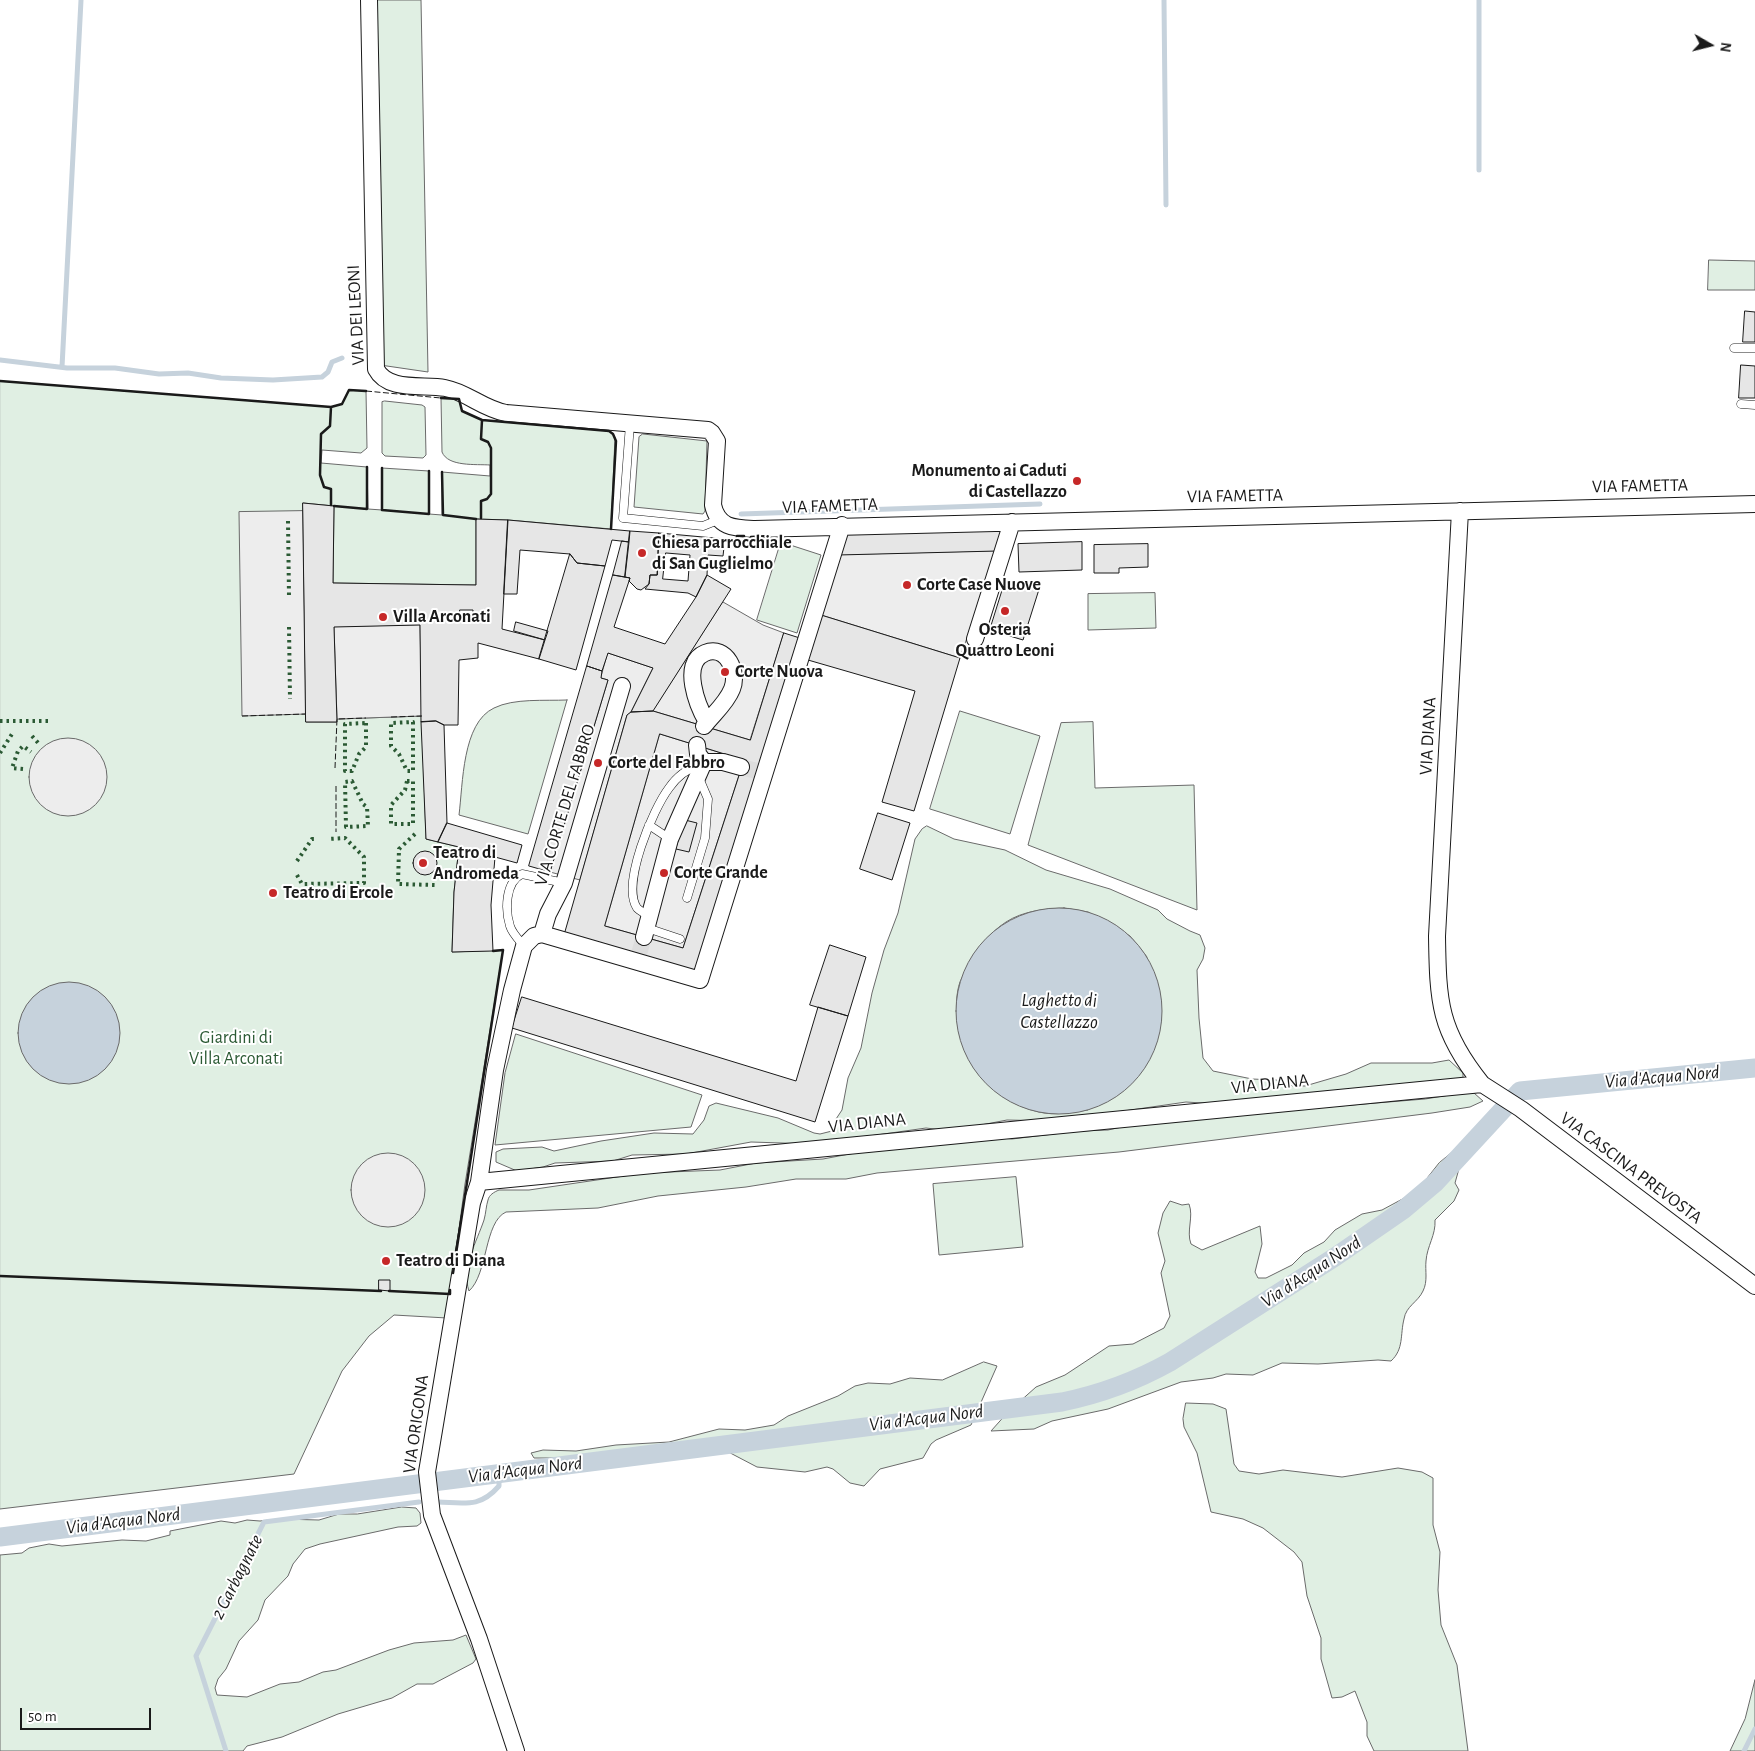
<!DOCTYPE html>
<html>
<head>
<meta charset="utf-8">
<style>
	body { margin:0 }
	#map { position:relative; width:1755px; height:1751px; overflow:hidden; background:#fff; font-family:"Alegreya Sans",sans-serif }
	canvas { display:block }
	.north { position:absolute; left:1685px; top:20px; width:50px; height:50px; -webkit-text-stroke:4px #fff; paint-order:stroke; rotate:98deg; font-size:14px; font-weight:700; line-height:20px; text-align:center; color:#1a1a1a }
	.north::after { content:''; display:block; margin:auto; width:18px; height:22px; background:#1a1a1a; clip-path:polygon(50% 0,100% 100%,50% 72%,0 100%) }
	.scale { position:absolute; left:20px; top:1708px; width:131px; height:22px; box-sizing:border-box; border:2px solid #1a1a1a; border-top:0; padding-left:6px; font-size:15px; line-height:18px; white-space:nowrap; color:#1a1a1a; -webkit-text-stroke:4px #fff; paint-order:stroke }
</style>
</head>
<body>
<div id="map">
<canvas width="1755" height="1751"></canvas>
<div class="north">N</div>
<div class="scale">50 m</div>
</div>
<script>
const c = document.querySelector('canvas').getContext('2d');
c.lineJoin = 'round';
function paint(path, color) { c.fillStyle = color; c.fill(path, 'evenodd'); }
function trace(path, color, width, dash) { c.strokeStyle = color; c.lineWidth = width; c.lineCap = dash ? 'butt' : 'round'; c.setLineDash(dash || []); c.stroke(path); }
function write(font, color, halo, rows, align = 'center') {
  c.font = font + ' "Alegreya Sans",sans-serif'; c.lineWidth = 4; c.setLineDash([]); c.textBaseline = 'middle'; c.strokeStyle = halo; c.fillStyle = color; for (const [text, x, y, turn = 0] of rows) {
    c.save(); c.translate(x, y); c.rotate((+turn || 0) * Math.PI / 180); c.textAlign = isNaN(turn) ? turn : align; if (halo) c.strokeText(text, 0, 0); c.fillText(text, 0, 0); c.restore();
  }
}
const green = new Path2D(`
	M375,0H421L428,372L380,365Z
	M1709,260L1755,261V290H1708Z
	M0,381L331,407L342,404L349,390L366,391L367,448L361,453L322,450L321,463L367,467L368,509L382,510V468L429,471V514L442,515V472L490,476V465C476,464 448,467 442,452L441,398L459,399L462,411L482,420L609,431L615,437L611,529L508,520L476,519V585L333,583L334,506L303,503L306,722H336L337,719L422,716L426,839L459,847L454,892L452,952L503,950L465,1184L447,1318L394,1315L369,1336L342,1371L294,1474L0,1509Z
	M385,401L422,405L425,407L426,455L423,458L385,456L382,453V402Z
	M643,434L707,441L705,511L703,514L634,507L639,437Z
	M781,542L821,555L797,633L757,620Z
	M1155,593L1156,628L1088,630V594Z
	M567,700L528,834L459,815C463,784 462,723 494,708C514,698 545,701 567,700Z
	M960,711L1040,736L1010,834L930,809Z
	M1093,722L1095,788L1194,785L1197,910L1028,845L1061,723Z
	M927,826L954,839L1005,850L1046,870L1110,889L1158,910L1167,919L1190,931L1200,935L1205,948L1203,959L1197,970L1199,1018L1203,1058L1213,1071L1252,1079L1276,1080L1293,1086H1305L1346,1074L1371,1063H1432L1449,1060L1463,1073V1081L1218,1104L1186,1102L1055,1121L1007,1120L950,1131L926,1128L813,1144L751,1142L686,1154L632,1155L613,1161L555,1163L543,1167L517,1171L496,1162V1152L503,1149L542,1147L554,1151L601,1141L654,1133L693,1134L704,1120L709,1106L716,1103L778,1118L814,1133L820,1134L832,1131L836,1119L842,1110L848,1078L861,1048L872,993L884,950L898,913L915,839L922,829ZM1064,908L1088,912L1130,936L1147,957L1088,1110C1072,1112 1056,1116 1039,1112C995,1102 961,1065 957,1019C956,1008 956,993 960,982C963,975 968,968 971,962C981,946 989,933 1006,922C1023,911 1044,909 1064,908Z
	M516,1034L702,1095L691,1127L495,1145L505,1073Z
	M1462,1093H1474L1483,1101L1470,1107L1432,1113L1119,1152L877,1173L846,1179H796L746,1187L658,1196L598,1208L506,1212C484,1222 488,1274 469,1291C461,1268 477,1241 484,1220C486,1213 486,1206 488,1200C489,1195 494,1192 499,1190H529L644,1173L720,1170L756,1163L823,1159L876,1149L991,1137L1012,1139L1078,1131L1108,1130L1144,1122L1425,1099Z
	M1467,1140L1455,1183L1459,1190L1454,1201L1435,1220C1436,1235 1427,1246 1426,1261C1425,1271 1428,1281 1423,1291C1418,1302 1406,1306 1404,1319C1400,1335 1404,1349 1391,1361L1378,1360L1318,1364L1282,1363L1253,1375L1226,1374L1213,1378L1181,1382L1108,1409L1052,1421L1034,1429L991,1431L1008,1412L1036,1387L1065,1375L1109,1346L1133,1344L1164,1328L1170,1316L1161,1273L1165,1261L1158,1233L1163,1213L1170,1201L1182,1205L1189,1204C1194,1217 1186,1231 1191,1244L1202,1250L1260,1226L1262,1244L1255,1272L1258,1278H1266L1292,1265L1304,1253L1324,1242L1335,1230L1362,1214L1382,1210L1408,1196L1420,1187L1439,1163Z
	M1016,1177L1023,1247L939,1255L933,1184Z
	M984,1362L997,1366L971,1425L936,1440L931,1444L923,1458L880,1469L864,1486L850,1483L833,1469L827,1467L805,1472L757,1467L715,1445L700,1443L570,1458H534L531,1453L543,1450L576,1451L616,1445L669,1442L719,1429L745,1430L774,1425L788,1416L838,1396L855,1386L868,1383L890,1384L910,1378L942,1380Z
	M1186,1403L1213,1404L1226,1409L1234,1464L1239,1471L1259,1474L1283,1470L1342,1477L1398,1468L1422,1472L1433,1478V1525L1440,1552L1438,1590L1441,1625L1457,1665L1468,1751H1374L1367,1736V1722L1355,1691L1342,1697L1332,1698L1321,1659V1638L1307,1596L1302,1562L1294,1552L1263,1528L1243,1519L1211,1512L1197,1453L1184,1427L1183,1419Z
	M402,1507L416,1508L420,1513L421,1523L417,1526L398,1527L320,1544L305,1549L293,1564L288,1576L265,1600L258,1620L239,1641L226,1669L218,1679L215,1688L217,1695L247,1697L280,1684L299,1682L323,1672L336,1670L389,1650L414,1643L453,1640L466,1635L476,1659L473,1663L433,1684H417L392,1698L338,1714L282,1737L247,1746L243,1751H0V1555L22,1553L29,1548L49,1544L62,1546L122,1540L146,1541L170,1535V1531L221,1521L235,1523L247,1520L260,1521L280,1519L319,1520L339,1514H357Z
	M1755,1680V1751H1730L1745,1719Z`);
paint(green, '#e0efe3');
trace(green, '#6a6a6a', 1);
const parking = new Path2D(`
	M303,511L306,714L242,716L239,512Z
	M997,551L960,658L821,615L838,555Z
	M723,602L763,625L784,633L750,740L653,711Z
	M420,625L422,716L337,719L334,627Z
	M608,653L653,668L631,712L627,715L580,880L550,872L608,680L601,678Z
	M660,734L744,760L683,948L605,926Z
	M29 777a39 39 0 1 1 78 0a39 39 0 1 1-78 0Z
	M351 1190a37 37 0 1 1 74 0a37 37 0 1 1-74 0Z`);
paint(parking, '#ededed');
trace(parking, '#6a6a6a', 1);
const water = new Path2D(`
	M956 1011a103 103 0 1 1 206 0a103 103 0 1 1-206 0Z
	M18 1033a51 51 0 1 1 102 0a51 51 0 1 1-102 0Z`);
paint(water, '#c6d2dc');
trace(water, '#6a6a6a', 1);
trace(new Path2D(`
	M1164,0L1166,205
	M1479,170V0
	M0,360L67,368H115L159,374L188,373L221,378L273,380L322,377L328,372L332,362L342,358
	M62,367L81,0
	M741,514C841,511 940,507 1040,504
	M438,1502C465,1503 480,1508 499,1486V1473
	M226,1751L196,1656L264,1522L419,1502
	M1744,1751L1755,1729`), '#c6d2dc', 5);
trace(new Path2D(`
	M0,1537L1062,1402C1101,1394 1136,1381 1170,1362L1335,1257L1403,1210L1435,1183L1520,1091L1755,1068`), '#c6d2dc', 19);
const building = new Path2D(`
	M1745,311L1755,312V342H1743Z
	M1741,365L1755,366V398H1739Z
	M303,503L334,506L333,583L476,585V519L508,520L502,629L545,640L539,659L478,643V658L459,660L458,725H444L436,721L421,722L420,625L334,627L337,722H306ZM460,610H473V622H460Z
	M508,520L630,531L629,542L612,540L605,566L577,563L570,554L520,550L517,594H504Z
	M1003,529L997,551L838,555L844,533Z
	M630,531L659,533L657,575H650L649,584L641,590L637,589L629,581L630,578L625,577Z
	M659,533L725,539L723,556L708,555L707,575L696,597L688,593L645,589L649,584L650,575H657ZM666,553L690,555L688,581L663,579Z
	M622,541L629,542L625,577L613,575Z
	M1082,542V570L1019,572L1018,544Z
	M1148,544V567L1119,568V573H1094V545Z
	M570,554L577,563L605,566L576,670L539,659Z
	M613,575L630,578L614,627L665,644L696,597L707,575L731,589L653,711L631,712L653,668L608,653L602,671L587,666Z
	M1005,582L1041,583L1023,640L990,630Z
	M821,615L960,658L914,811L882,802L915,691L808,660Z
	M516,622L548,631L545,640L514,631Z
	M784,633L803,639L696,973L564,935L627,715L631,712L653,711L750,740ZM660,734L744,760L683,948L605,926Z
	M587,666L602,671L601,678L608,680L550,872L529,866Z
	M436,721L444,725L447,823L438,842L426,839L421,722Z
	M878,813L910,823L892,880L860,869Z
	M685,820L697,823L689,852L676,849Z
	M447,823L522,845L517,863L495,857L491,905L493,951L452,952L454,892L459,847L438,842Z
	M413 863a12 12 0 1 1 24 0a12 12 0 1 1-24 0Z
	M830,945L866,957L848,1016L810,1005Z
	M522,997L796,1081L818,1007L848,1016L815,1122L512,1028Z
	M379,1280H390V1291L379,1290Z`);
paint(building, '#e6e6e6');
trace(building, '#1a1a1a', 1);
trace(new Path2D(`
	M741,767L761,772
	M638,957L644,937`), '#ddd', 16, [16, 8]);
const lane = new Path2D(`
	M1734,348H1755
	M1741,404L1755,405
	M630,424L623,518L703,526L718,520
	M649,825L670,839
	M687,898L705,838L708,799L699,778
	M649,917C646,914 640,911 637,908C621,884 653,809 669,788C677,776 689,768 702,763
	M647,928L680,939
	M524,946C519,940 512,933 510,926C505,910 505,882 522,874L564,883`);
const street = new Path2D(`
	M369,0L376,369C388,392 423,384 445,388C467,392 483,409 506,413L708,430L712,433L717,441L713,505C718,528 734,528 755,529L1755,504
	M975,639L1012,522
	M704,726C713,714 726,704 732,689C739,673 727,644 705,653C680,663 698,707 707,722
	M697,745L698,754L704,762
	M542,934L548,914L564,883L622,686
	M644,937L670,839L704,762H723L741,767
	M1482,1084L1521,1109L1755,1286
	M479,1182L1482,1084C1439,1031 1438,1002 1437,936L1460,511
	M516,1751L479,1639L432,1515L427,1472L472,1203L479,1182L495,1070L512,990L524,946L534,936L542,934L700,980L842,525`);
trace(lane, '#1a1a1a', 9);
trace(street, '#1a1a1a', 18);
trace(lane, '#fff', 8);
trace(street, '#fff', 16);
trace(new Path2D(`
	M288,521L289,597
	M289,627L290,699
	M0,721H52
	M413,722V771H407L399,754L391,746V723Z
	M366,723V747L359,754L352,771H345V724Z
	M32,736L40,745
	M0,753L12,734
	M23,769L12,768L18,751L23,746L31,752
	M352,781L363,804L367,807L368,826L346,827L345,782Z
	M407,781H413V824H391V805L405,790Z
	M415,834L399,849L398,884L435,885
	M297,861L312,839H316
	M297,875L302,884L364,883V857L345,838L328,839`), '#2b5a34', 4, [2.5, 4]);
trace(new Path2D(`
	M366,391L441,398
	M242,716L306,714
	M391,717L422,716
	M335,768L337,719L366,718
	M336,786V832`), '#1a1a1a', 1, [6, 2.5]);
trace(new Path2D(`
	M0,381L331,407L342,404L349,390L366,391
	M441,398L459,399L462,411L482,420L609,431L613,434L616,441L611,529
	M382,468V510L429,514V471
	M442,472L443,515L476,519
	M331,505V489L324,487L320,475L321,434L330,426L331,407
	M334,506L367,509V467
	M481,518V501L487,499L491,494V448L488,442L481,439L482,420
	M751,537L769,536
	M737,540V536H744
	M453,1273L503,950L493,951
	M0,1276L381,1291
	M389,1291L450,1294V1290`), '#1a1a1a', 2.5);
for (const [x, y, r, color] of [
	[1077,481,5,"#c62828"],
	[642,553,5,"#c62828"],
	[907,585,5,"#c62828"],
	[1005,611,5,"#c62828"],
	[383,617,5,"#c62828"],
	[725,672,5,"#c62828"],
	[598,763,5,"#c62828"],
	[423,863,5,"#c62828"],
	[664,873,5,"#c62828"],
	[273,893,5,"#c62828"],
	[386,1261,5,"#c62828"]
]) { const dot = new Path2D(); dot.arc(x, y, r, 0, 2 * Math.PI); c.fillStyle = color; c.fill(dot); trace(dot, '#fff', 2); }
write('18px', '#1a1a1a', '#fff', [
	["VIA DEI LEONI",356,315,-93],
	["VIA FAMETTA",1640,486,-1],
	["VIA FAMETTA",1235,496,-1],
	["VIA FAMETTA",830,506,-2],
	["VIA DIANA",1428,736,-87],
	["VIA CORTE DEL FABBRO",565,805,-73],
	["VIA DIANA",1270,1084,-6],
	["VIA DIANA",867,1123,-6],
	["VIA CASCINA PREVOSTA",1631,1168,37],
	["VIA ORIGONA",416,1424,-82]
]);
write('bold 18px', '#1a1a1a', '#fff', [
	["Monumento ai Caduti",1067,471,"right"],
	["di Castellazzo",1067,492,"right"],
	["Chiesa parrocchiale",652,543],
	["di San Guglielmo",652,564],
	["Corte Case Nuove",917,585],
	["Villa Arconati",393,617],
	["Osteria",1005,630,"center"],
	["Quattro Leoni",1005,651,"center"],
	["Corte Nuova",735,672],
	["Corte del Fabbro",608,763],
	["Teatro di",433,853],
	["Andromeda",433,874],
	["Corte Grande",674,873],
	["Teatro di Ercole",283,893],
	["Teatro di Diana",396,1261]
], 'left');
write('18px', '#2b5a34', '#fff', [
	["Giardini di",236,1038],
	["Villa Arconati",236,1059]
]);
write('italic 19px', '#1a1a1a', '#fff', [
	["Laghetto di",1059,1000],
	["Castellazzo",1059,1022],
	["Via d'Acqua Nord",1662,1077,-5],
	["Via d'Acqua Nord",1311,1272,-33],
	["Via d'Acqua Nord",926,1418,-7],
	["Via d'Acqua Nord",525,1470,-7],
	["Via d'Acqua Nord",123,1521,-7],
	["2 Garbagnate",237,1577,-63]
]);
</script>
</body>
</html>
